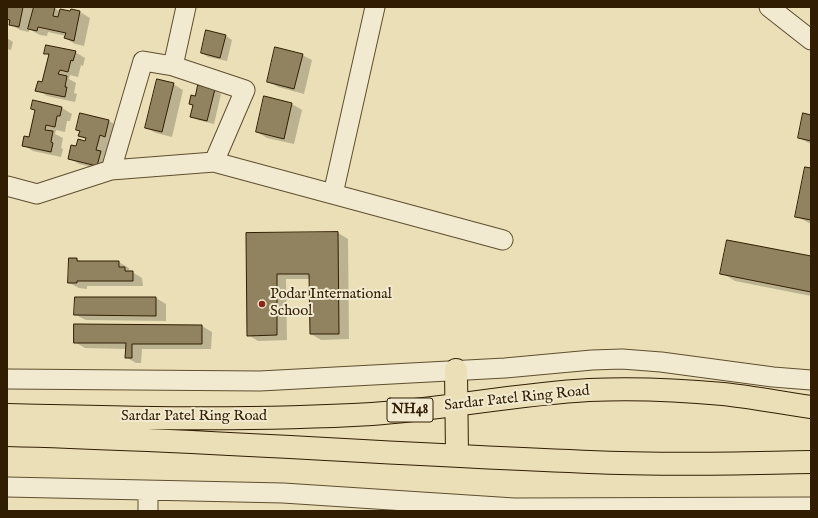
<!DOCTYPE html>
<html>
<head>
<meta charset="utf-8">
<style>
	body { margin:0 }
	#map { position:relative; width:818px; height:518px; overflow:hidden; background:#eadfb6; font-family:"IM FELL English",serif }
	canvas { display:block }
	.frame { position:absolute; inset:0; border:8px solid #311e02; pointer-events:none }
</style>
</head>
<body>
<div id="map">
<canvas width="818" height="518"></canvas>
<div class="frame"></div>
</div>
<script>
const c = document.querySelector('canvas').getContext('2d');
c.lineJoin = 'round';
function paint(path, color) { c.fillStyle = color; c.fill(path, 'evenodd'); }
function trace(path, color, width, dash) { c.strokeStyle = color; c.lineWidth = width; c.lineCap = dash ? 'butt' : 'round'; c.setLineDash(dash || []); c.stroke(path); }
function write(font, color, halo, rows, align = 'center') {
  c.font = font + ' "IM FELL English",serif'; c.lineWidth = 4; c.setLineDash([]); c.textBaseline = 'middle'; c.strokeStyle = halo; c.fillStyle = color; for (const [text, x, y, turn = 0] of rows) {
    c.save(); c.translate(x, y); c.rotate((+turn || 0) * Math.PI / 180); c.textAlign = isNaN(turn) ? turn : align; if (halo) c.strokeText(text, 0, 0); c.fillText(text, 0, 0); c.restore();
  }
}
paint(new Path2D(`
	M7,7H51L60,11L71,13V10L80,12L90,18L84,46L75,44L65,38L66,36L48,32L47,36L40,35L29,29V32L20,30L10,24L11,23L7,22Z
	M207,32L226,36L232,40L227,61L208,57L202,53Z
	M7,38L13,42L11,50L7,49Z
	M75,52L85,58L83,66L81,65L78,77L70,75L69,79L76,83L74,93L77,94L75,102L47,96L37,90L43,84L50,55L46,53Z
	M302,55L312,60L304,94L278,87L268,81Z
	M173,84L183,90L172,137L156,133L146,128Z
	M214,90L221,94L214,124L198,120L191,116L194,106L190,104L196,98Z
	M265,98L292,104L302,110L294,144L267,138L257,132Z
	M62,108L72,114L70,121H67L65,132L56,130L55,134L63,138L61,148L63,149L61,157L33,151L23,145Z
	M811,116V144L799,138Z
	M109,121L119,127L107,171L79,164L69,158L86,142V139L80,136L81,132L77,129Z
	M811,169V224L796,216Z
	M338,233L348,239L349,339L321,340L311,334L310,279H286L287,340L258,341L248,335L247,234Z
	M811,257V296L735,281L722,273Z
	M70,259H77L82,262H119L129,268V270L142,278L143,286H87V289L79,288L69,283Z
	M156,298L166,304V321L86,320L76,315Z
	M202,326L212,332L211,349H142L141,363H136L126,357L127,349L85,348L75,342Z`), '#0003');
const building = new Path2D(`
	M7,7H23L19,27L9,25L10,20L7,19Z
	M34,7H55L53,16L58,17L60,9L70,11L71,9L80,11L74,41L64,38L66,33L38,27L37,31L28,29Z
	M206,30L226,35L220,58L201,53Z
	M46,45L76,51L73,61L71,60L68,72L60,70L58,74L67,76L65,87H67L65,97L35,91L38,81L42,82L49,54H44Z
	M275,47L303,54L294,89L267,82Z
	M157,79L174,83L162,132L145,128Z
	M198,85L215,89L207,121L190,117L193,105L189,104L191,95L195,96Z
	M264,96L292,103L284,139L256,132Z
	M33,100L62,107L60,116H57L55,127L46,125L45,130L53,131L51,142L53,143L51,152L22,146L24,136L29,137L35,110L31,109Z
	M80,113L109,120L105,137L100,135L96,150L101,151L97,166L68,159L71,145L76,146L78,139L85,141L86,138L78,136L80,131L76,130Z
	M803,113L811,115V141L798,138Z
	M805,167L811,168V220L795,217Z
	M338,232L339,334H310L309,274H277V335L247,336L246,233Z
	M727,240L811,256V292L720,274Z
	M69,258H77V261H119V267H125V271H133V281H77V283H68Z
	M75,297H156V316L74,315Z
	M74,324L202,325V344H132V358H125L126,343H74Z`);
paint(building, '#918260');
trace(building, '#311e02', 1);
const minor = new Path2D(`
	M769,7L811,40
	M173,66L245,90L214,162
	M111,170L143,61L173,66L186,7
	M7,186L37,194L111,170L214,162L503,240
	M333,194L375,7
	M7,379L260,381L505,368L592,360L622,359L661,362L773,377L811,380
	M7,487L283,493L514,508L811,507
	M148,511V491`);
const highway = new Path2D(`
	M456,370L457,455
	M7,415C128,418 250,421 372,414C444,409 516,394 589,390C632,388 680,390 723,394C752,397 782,403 811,407
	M7,435C212,440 416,456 621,463C684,465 748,463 811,462`);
trace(minor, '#5f4e2f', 21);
trace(highway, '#311e02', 24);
trace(minor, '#f1ead0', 19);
trace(highway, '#eadfb6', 22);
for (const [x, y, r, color] of [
	[262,304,4,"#8f2418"]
]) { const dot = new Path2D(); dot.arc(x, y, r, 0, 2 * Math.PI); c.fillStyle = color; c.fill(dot); trace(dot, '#f1ead0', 1.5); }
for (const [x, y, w] of [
	[410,410,46]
]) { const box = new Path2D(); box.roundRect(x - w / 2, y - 12, w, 24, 3); c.fillStyle = '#f1ead0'; c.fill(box); trace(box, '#311e02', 1); }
write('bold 14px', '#311e02', null, [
	["NH48",410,410]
]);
write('15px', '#311e02', '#f1ead0', [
	["Podar International",270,295],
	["School",270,312]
], 'left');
write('15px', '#311e02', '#f1ead0', [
	["Sardar Patel Ring Road",517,399,-6],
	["Sardar Patel Ring Road",194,417]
]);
</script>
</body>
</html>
